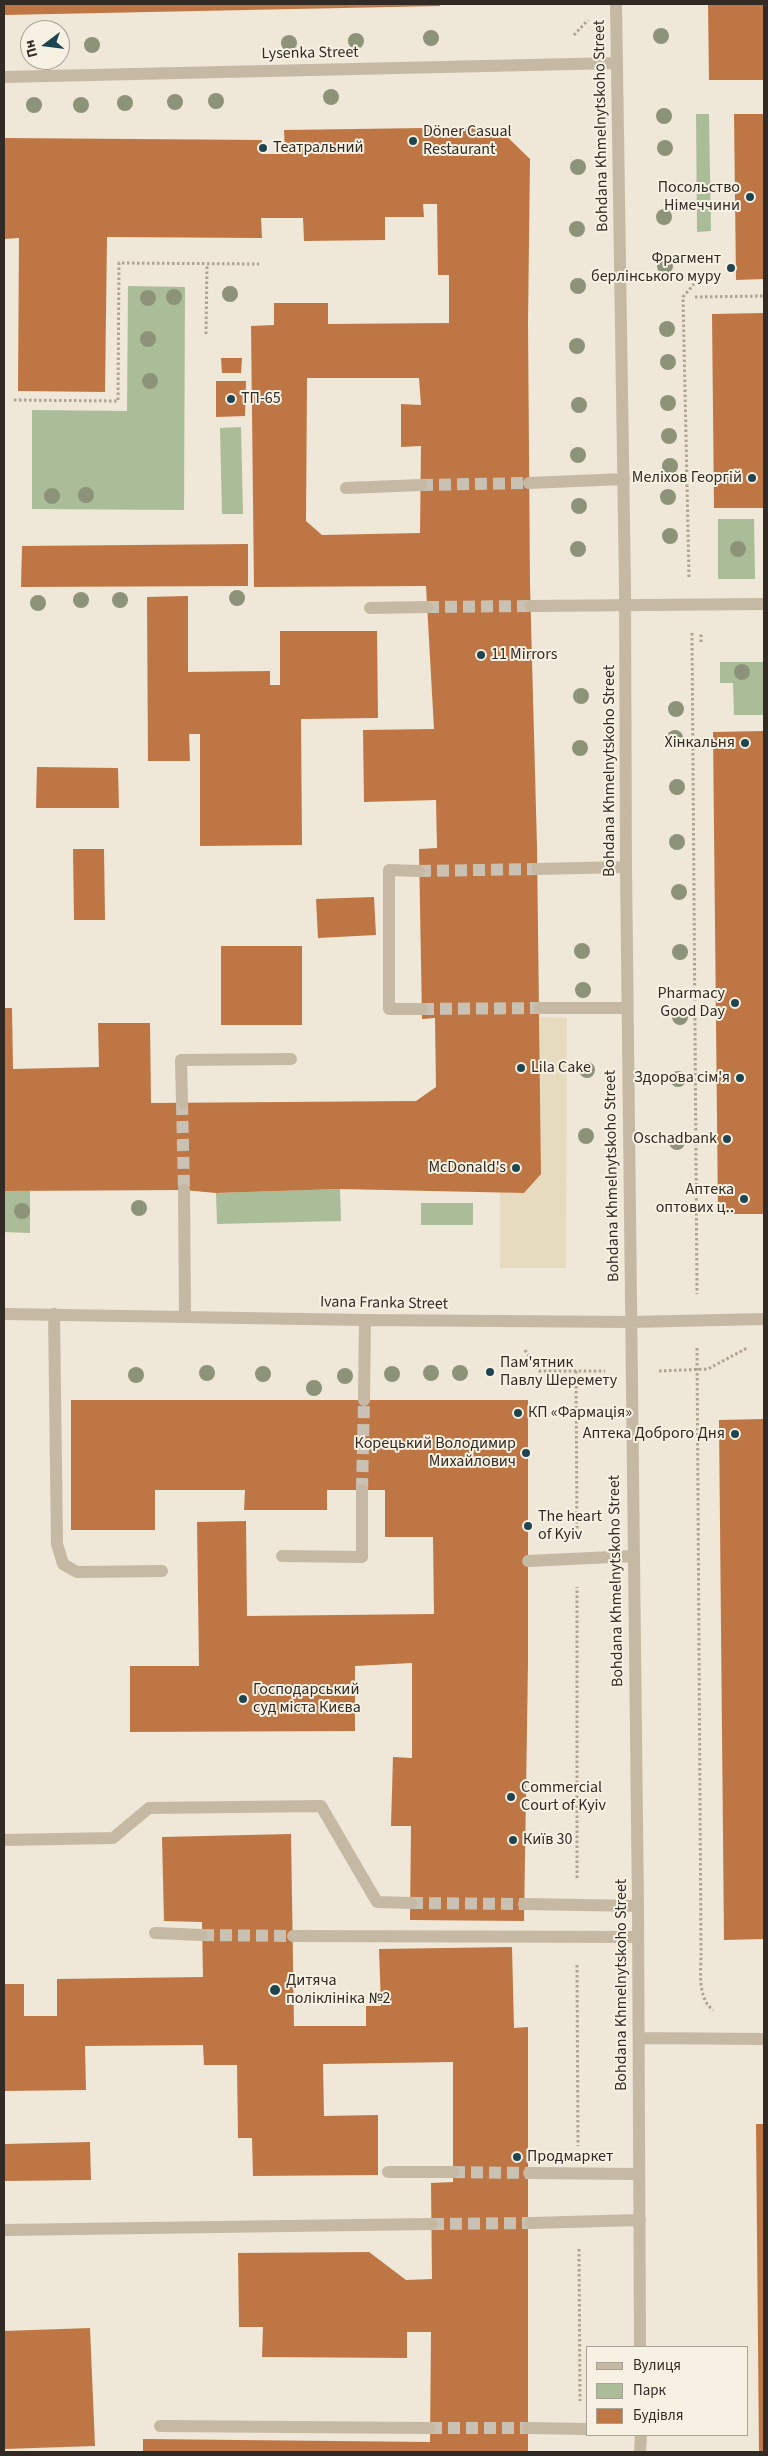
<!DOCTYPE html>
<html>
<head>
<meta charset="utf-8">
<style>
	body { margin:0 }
	#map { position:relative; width:768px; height:2456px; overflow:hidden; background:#efe7d7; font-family:"Source Sans 3",sans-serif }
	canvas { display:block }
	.frame { position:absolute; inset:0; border:5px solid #322b25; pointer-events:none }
	.legend { position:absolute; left:586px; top:2346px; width:162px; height:90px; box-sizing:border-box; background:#f7f1e3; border:1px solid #a8a297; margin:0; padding:6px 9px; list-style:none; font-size:15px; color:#322b25 }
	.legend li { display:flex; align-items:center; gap:10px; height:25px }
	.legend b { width:25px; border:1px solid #a8a297 }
	.north { position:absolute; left:20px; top:20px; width:50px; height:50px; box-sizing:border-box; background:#f7f1e3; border:1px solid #a8a297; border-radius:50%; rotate:255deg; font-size:14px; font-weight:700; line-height:20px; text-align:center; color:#322b25 }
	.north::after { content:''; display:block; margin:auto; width:18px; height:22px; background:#1e4550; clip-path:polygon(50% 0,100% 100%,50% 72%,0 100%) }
</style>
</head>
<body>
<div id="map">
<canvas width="768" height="2456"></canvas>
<div class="frame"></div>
<ul class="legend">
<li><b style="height:6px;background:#c6b9a4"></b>Вулиця</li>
<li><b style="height:14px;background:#abbd98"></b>Парк</li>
<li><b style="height:14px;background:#bf7645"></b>Будівля</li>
</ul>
<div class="north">Пн</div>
</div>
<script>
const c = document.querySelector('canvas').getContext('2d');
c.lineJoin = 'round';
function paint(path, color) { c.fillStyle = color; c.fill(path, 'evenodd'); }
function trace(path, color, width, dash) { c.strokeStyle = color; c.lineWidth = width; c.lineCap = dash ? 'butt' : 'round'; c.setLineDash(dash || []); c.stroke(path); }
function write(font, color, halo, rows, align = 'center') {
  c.font = font + ' "Source Sans 3",sans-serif'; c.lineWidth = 4; c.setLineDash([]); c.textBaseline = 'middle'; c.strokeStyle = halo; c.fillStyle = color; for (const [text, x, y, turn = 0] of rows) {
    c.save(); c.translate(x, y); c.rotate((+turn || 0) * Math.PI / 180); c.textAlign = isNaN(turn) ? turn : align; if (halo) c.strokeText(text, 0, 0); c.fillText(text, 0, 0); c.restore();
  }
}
paint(new Path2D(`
	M709,114L711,231L697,232L696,114Z
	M128,286L185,287L184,510L32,509V410L127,411Z
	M241,427L243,514H222L220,428Z
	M718,519H754L755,579H718Z
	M720,662H764V715H734L733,683H720Z
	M340,1189L341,1221L217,1224L216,1193Z
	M4,1191H30V1233L4,1232Z
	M421,1203H473V1225H421Z`), '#abbd98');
paint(new Path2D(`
	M540,1017L567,1018L566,1268H500V1192L524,1193L541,1174Z`), '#e6dbbf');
paint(new Path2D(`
	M4,4H440V6L4,15Z
	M708,4H764V80H709Z
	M734,114H764V279L736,280Z
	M497,127L530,159L528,322L530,585L537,847L541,1174L524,1193L340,1189L216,1193L184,1190L4,1191V1008H12L13,1069L99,1067L98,1023H150L151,1103L416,1101L436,1087L435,1018L422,1019L419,849L437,848L436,800L364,802L363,730L434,729L426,586L254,587L251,326L274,325V303H328V324L449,323V275H438L437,204H423L424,217H385V240L304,241L303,218H261L262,238L107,237L105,392L18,391L19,238L4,239V138L262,140V154H285L284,130ZM307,378H419L421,405L401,404V447L421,446L420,533L322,535L306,521Z
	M764,313V508H714L712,314Z
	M221,358H242L241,373H222Z
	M216,381H246L245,416L216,417Z
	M248,544V586L21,587L22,546Z
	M188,596V672L270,671V685H280V631H377L378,718L301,719L302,845L200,846V734H189L190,761H148L147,597Z
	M764,731V1214H718L713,732Z
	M37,767L118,768L119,808H36Z
	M73,849H104L105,920H74Z
	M374,897L376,935L318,938L316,899Z
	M221,946H302V1025H221Z
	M71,1400H528V1663L524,1921L410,1920L411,1826H391L393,1757L412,1758V1663L355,1666V1731L130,1732V1666H199L197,1522L246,1521L247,1616L434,1614L433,1537H385V1490H327V1510H244L245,1490H155V1530H71Z
	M764,1419V1939L724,1940L719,1420Z
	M291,1834L294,2026H366V2006H381L379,1949L512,1947L514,2028L528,2027V2452H143V2439L430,2442L431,2332H407V2358L262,2357L263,2327H239L238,2253L369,2252L406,2280L432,2279L431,2183L453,2182V2062L323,2064L324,2116L378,2115V2175L253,2176L252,2138H238L237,2065H204L203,2045L85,2046L86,2090L4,2091V1984H24V2016H57V1979L203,1977L202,1922L164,1921L162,1837Z
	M756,2124H764V2452H759Z
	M90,2142L91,2180L4,2181V2144Z
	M90,2328L95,2446L4,2449V2331Z`), '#bf7645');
trace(new Path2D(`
	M421,485L529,483
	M427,607L531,606
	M419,871L537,869
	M422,1009L540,1008
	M182,1103L184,1190
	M362,1490L364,1400
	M411,1903L524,1904
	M202,1935L293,1936
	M453,2172L529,2173
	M432,2224L530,2223
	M430,2428H528`), '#c9c1b3', 12, [12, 6]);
trace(new Path2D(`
	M574,35L588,20
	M695,297L764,296
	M206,334L207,264
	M14,400L118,401L119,263L259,264
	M689,577L683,297L694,284
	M692,633L697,1294
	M701,642V633
	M697,1348L701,1953C701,1971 697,1998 713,2010
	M525,1350L539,1371H605
	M576,1371L577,1531
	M659,1371L708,1369L747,1348
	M577,1878V1587
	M577,1965L578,2146
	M579,2249L580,2401`), '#b1a38f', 3, [2.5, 2.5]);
trace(new Path2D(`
	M616,4L625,587L626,867L638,1906L640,2347
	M4,77L617,63
	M529,483L624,479
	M346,488L421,485
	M531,606L764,604
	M370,608L427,607
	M537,869L626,867
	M419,871L389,870V1009H422
	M540,1008H627
	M182,1103L181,1060L291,1059
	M184,1190L185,1317
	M4,1314L365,1320L631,1322L764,1319
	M54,1314L57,1544L63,1564L77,1572L162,1571
	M364,1400L365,1320
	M282,1556L362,1557V1490
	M528,1561L633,1556
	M4,1840L113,1838L149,1808L321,1806L377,1902L411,1903
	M524,1904L638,1906
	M155,1933L202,1935
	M293,1936L638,1937
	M639,2038L764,2039
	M388,2172H453
	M529,2173L639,2174
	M530,2223L640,2220
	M4,2230L432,2224
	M160,2426L430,2428
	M528,2428L587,2429
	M640,2452L641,2435`), '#c6b9a4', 12);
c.fillStyle = '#8d9378';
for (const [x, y] of [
	[661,36],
	[431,38],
	[356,41],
	[289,43],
	[92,45],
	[331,97],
	[216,101],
	[175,102],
	[125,103],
	[34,105],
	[81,105],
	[664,116],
	[665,148],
	[578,167],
	[664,217],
	[577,229],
	[665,266],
	[578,286],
	[230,294],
	[174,297],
	[148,298],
	[667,329],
	[148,339],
	[577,346],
	[668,362],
	[150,381],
	[668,403],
	[579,405],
	[669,436],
	[578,455],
	[670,466],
	[86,495],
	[52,496],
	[668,497],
	[579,506],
	[670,536],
	[578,549],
	[738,549],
	[237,598],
	[81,600],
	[120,600],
	[38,603],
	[742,672],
	[581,696],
	[676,709],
	[675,738],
	[580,748],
	[677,787],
	[677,842],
	[679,892],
	[582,951],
	[680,952],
	[583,990],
	[680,1017],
	[587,1070],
	[678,1079],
	[586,1136],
	[677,1142],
	[139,1208],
	[22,1211],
	[207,1373],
	[431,1373],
	[460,1373],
	[263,1374],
	[392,1374],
	[136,1375],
	[345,1376],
	[314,1388]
]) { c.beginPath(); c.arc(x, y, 8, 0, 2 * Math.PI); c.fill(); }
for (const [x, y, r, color] of [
	[413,141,5,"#1e4550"],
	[263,148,5,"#1e4550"],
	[750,197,5,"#1e4550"],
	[731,268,5,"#1e4550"],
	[231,399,5,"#1e4550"],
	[752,478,5,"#1e4550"],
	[481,655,5,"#1e4550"],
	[745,743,5,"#1e4550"],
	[735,1003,5,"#1e4550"],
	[521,1068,5,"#1e4550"],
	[740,1078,5,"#1e4550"],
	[727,1139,5,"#1e4550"],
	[516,1168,5,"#1e4550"],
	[744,1199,5,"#1e4550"],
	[490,1372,5,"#1e4550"],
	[518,1413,5,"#1e4550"],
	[735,1434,5,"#1e4550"],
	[526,1453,5,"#1e4550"],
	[528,1526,5,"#1e4550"],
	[243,1699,5,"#1e4550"],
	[511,1797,5,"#1e4550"],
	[513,1840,5,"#1e4550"],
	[275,1990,6,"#1e4550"],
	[517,2157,5,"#1e4550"]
]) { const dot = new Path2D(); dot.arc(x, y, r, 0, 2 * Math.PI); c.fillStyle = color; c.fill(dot); trace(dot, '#f7f1e3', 2); }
write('16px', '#322b25', '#f7f1e3', [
	["Lysenka Street",310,54,-1],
	["Bohdana Khmelnytskoho Street",602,126,-91],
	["Bohdana Khmelnytskoho Street",610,771,-90],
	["Bohdana Khmelnytskoho Street",613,1176,-91],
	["Ivana Franka Street",384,1304,1],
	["Bohdana Khmelnytskoho Street",617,1581,-91],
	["Bohdana Khmelnytskoho Street",622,1985,-90]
]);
write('16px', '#322b25', '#f7f1e3', [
	["Döner Casual",423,132],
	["Restaurant",423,150],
	["Театральний",273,148],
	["Посольство",740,188,"right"],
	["Німеччини",740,206,"right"],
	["Фрагмент",721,259,"right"],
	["берлінського муру",721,277,"right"],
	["ТП-65",241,399],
	["Меліхов Георгій",742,478,"right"],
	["11 Mirrors",491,655],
	["Хінкальня",735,743,"right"],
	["Pharmacy",725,994,"right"],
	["Good Day",725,1012,"right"],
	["Lila Cake",531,1068],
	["Здорова сім'я",730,1078,"right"],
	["Oschadbank",717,1139,"right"],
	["McDonald's",506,1168,"right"],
	["Аптека",734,1190,"right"],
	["оптових ц‥",734,1208,"right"],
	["Пам'ятник",500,1363],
	["Павлу Шеремету",500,1381],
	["КП «Фармація»",528,1413],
	["Аптека Доброго Дня",725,1434,"right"],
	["Корецький Володимир",516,1444,"right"],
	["Михайлович",516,1462,"right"],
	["The heart",538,1517],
	["of Kyiv",538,1535],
	["Господарський",253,1690],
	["суд міста Києва",253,1708],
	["Commercial",521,1788],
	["Court of Kyiv",521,1806],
	["Київ 30",523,1840],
	["Дитяча",286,1981],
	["поліклініка №2",286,1999],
	["Продмаркет",527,2157]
], 'left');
</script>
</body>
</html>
